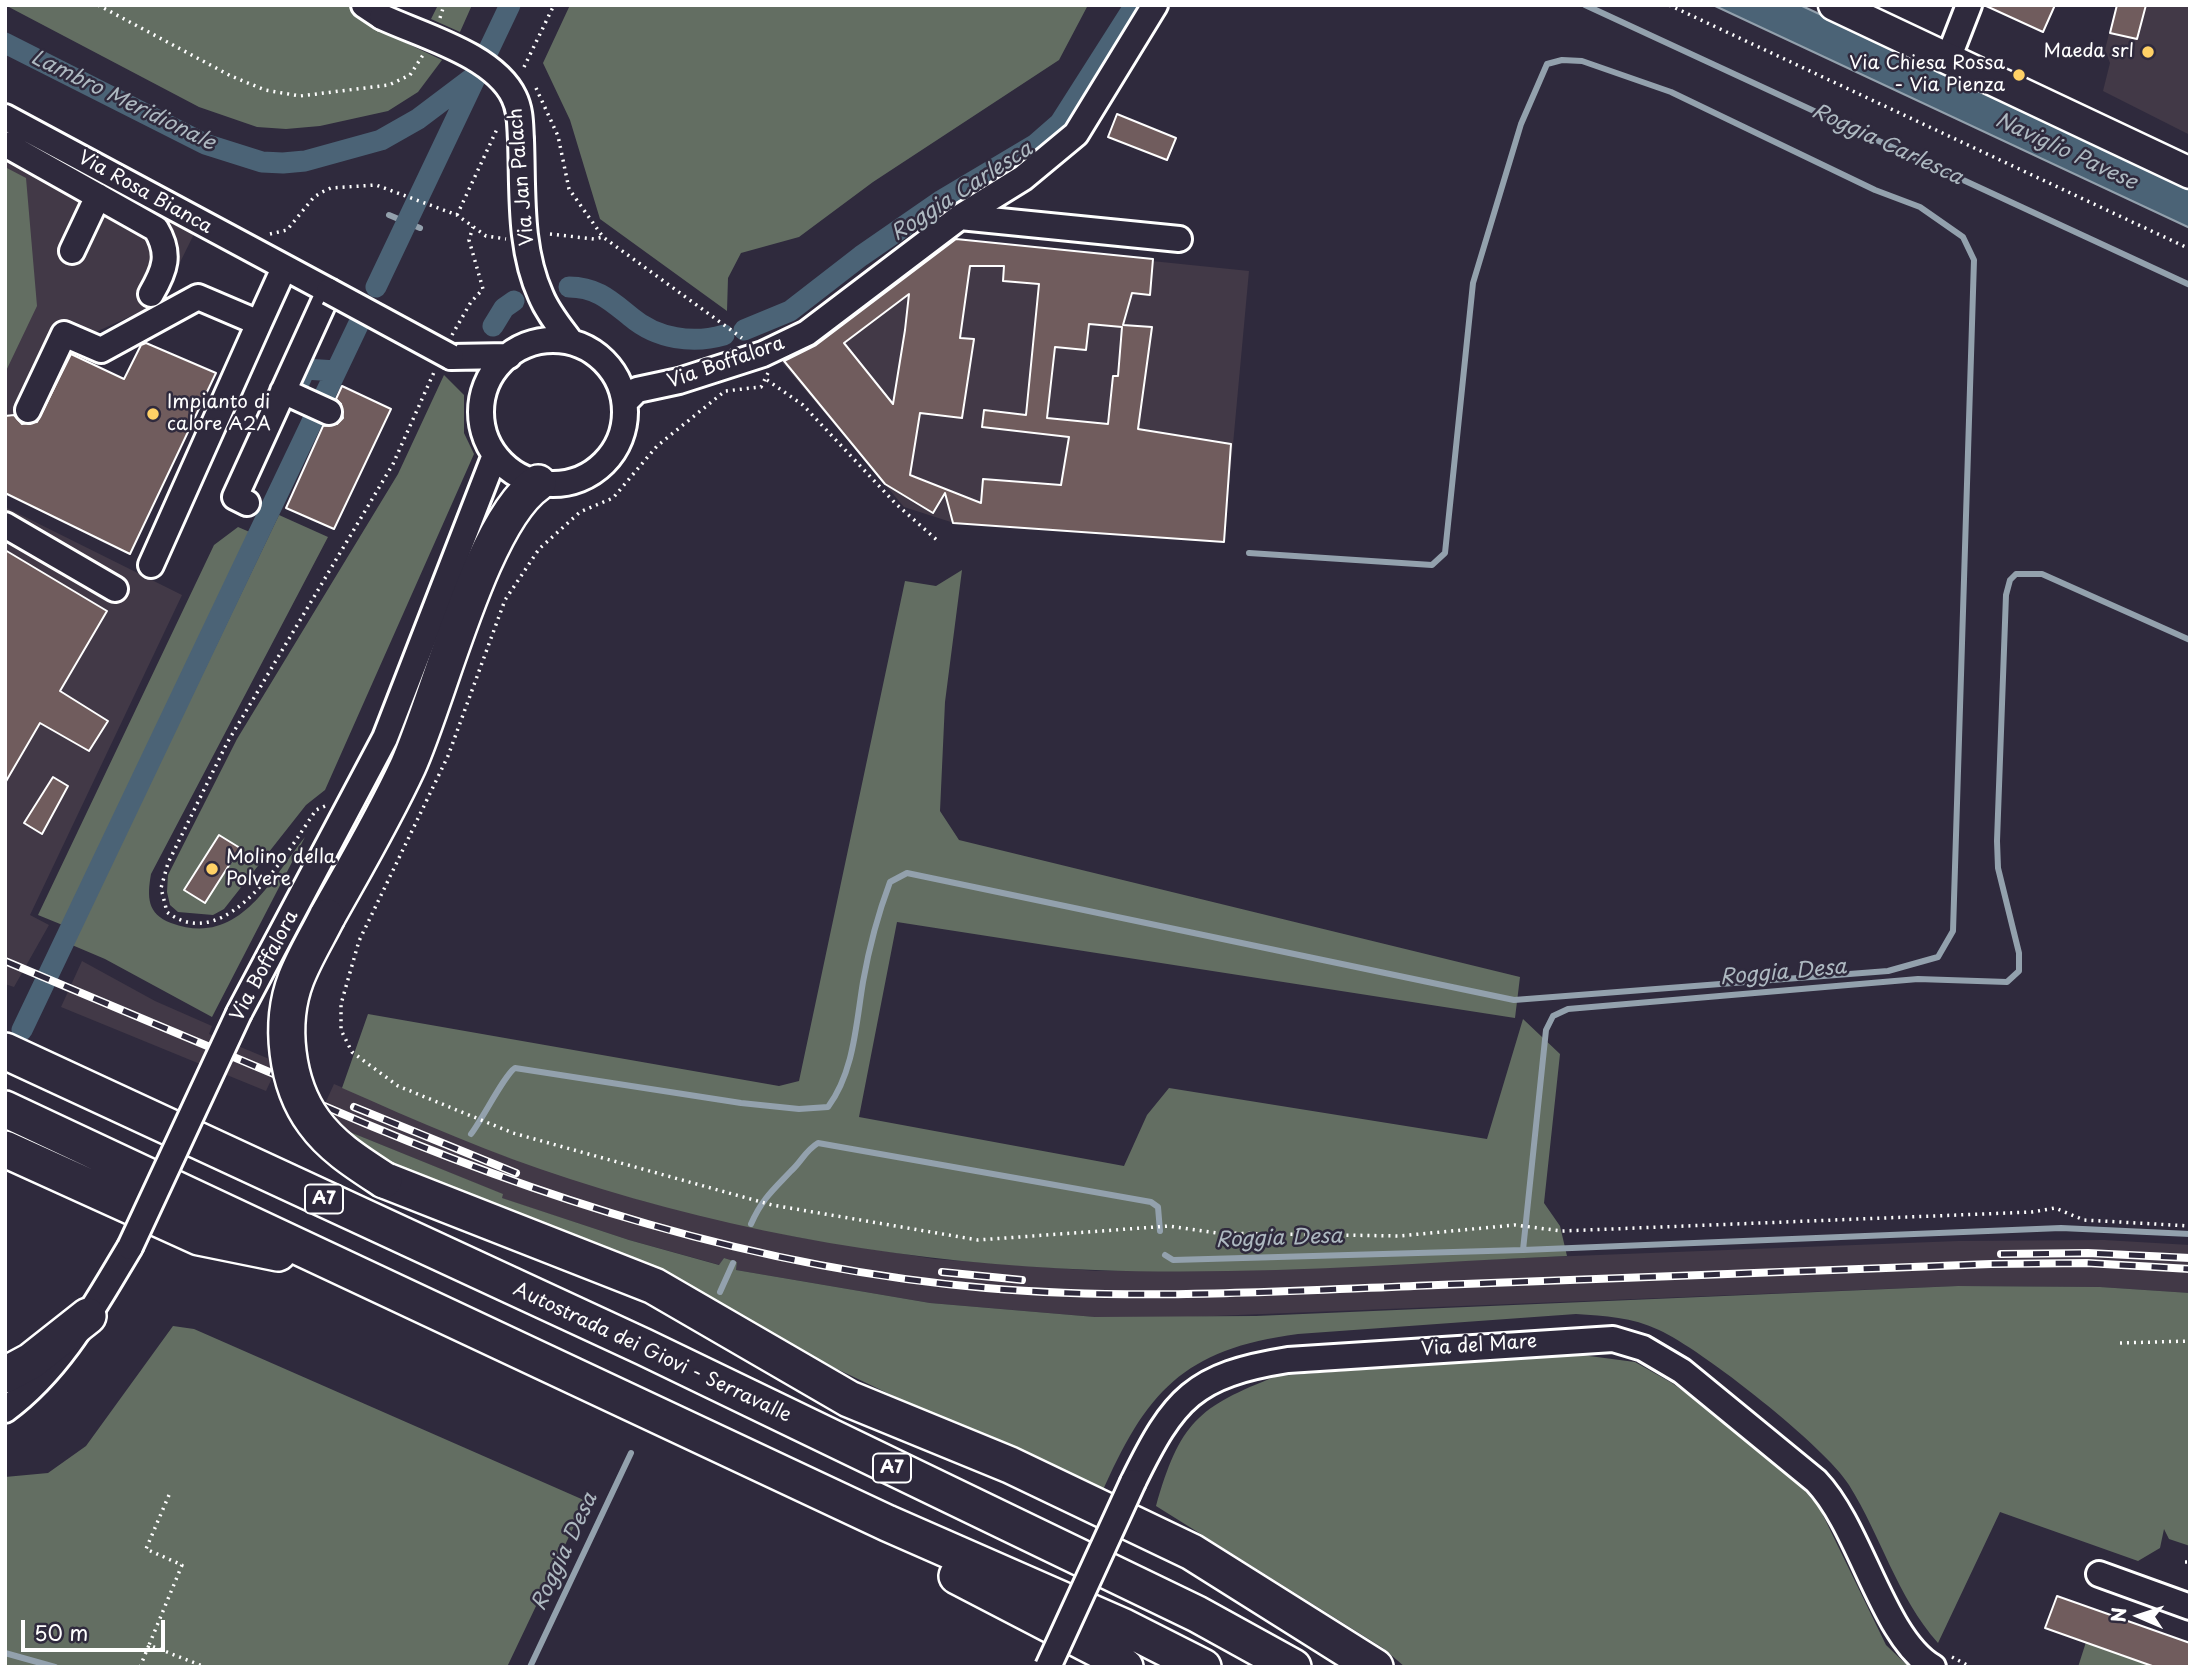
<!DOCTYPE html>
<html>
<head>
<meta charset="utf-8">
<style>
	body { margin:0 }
	#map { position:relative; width:2195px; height:1672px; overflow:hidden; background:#2f2a3d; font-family:"Playpen Sans",sans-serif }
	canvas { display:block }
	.frame { position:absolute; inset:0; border:7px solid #fff; pointer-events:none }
	.north { position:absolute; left:2104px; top:1581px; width:70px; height:70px; -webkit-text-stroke:5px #2f2a3d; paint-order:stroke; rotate:273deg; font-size:19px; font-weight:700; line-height:28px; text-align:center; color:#fff }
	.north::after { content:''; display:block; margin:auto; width:24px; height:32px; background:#fff; clip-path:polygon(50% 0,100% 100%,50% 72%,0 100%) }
	.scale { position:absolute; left:21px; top:1620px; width:144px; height:32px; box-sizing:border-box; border:4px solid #fff; border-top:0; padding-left:9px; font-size:21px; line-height:24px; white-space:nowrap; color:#fff; -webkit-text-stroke:5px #2f2a3d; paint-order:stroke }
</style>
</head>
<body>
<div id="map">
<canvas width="2195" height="1672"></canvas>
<div class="frame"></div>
<div class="north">N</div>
<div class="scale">50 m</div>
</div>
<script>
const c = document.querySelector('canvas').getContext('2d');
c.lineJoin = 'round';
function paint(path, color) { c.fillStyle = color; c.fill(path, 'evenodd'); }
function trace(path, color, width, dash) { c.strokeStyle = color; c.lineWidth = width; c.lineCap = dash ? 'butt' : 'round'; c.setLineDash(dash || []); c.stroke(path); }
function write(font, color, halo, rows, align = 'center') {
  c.font = font + ' "Playpen Sans",sans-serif'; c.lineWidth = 5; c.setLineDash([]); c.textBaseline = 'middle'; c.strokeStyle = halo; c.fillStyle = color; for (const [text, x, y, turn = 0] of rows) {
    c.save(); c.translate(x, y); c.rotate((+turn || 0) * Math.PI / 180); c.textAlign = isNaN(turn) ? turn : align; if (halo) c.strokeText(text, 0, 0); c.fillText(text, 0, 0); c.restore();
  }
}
paint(new Path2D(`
	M2116,5H2190V135L2103,91L2110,63L2105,50Z
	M5,134L194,234L160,303L89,335L58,320L5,433Z
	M938,239L1249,271L1224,542L954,523L904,507L779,359Z
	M5,507L182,595L30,915L49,925L14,987L5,984Z
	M82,961L155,1001L212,1026L209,1034L279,1063L266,1091L61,1007Z
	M334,1084L505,1156L643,1201L797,1237L935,1259L1097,1271H1188L1958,1241L2104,1240L2190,1245V1293L2100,1287L1958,1286L1189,1317H1095L930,1303L736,1270L737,1262L724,1258L720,1265L629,1240L501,1198L502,1194L345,1130L323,1108Z`), '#423947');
paint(new Path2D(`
	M5,5H350L370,26L442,60L418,92L388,111L320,126L286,129L257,127L199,107Z
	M438,5H472L460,32L431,19Z
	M570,5H1088L1059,60L873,182L799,237L741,253L728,278L727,311L600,219L570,120L543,63Z
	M5,167L26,178L37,306L5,373Z
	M444,375L464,395V433L474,454L325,790L306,805L224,909L213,915L178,912L170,905L167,892L168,875L237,739L398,474Z
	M279,515L328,537L151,874C147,897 147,914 171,923C239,948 269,882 305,837L212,1017L105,959L72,945Z
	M238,527L252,533L65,926L38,915L214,545Z
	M962,570L945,702L940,811L959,840L1520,977L1515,1018L897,922L859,1117L1124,1166L1147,1115L1169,1088L1487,1139L1523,1019L1560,1054L1544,1203L1560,1226L1567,1256C1410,1263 1252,1276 1095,1270C918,1264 739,1234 570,1179C492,1154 417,1121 342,1088L368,1014L779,1086L799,1081L905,581L936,586Z
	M345,1130L503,1194L502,1198L629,1240L719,1265L724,1258L737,1262L736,1270L930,1303L1095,1317L1256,1316L1958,1286L2100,1287L2190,1293V1546L2169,1539L2164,1529L2160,1548L2138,1561L2000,1512L1938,1643C1897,1597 1881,1536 1849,1485C1826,1447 1701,1349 1659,1330C1632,1317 1605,1316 1576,1314L1298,1334C1183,1349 1146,1392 1101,1495L749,1327L384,1166Z
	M173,1326L194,1329L586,1501L507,1667H5V1477L48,1473L86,1446Z
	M1574,1354L1635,1362L1672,1383L1776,1458L1819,1507L1886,1645L1909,1667H1405L1383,1648L1156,1506C1180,1423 1197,1407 1277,1376Z
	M2086,1642L2155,1667H2078Z`), '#636e62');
const water = new Path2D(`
	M1713,5H1800L2190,187V228Z`);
paint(water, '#4b6376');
trace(water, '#93a1ad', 2);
trace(new Path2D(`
	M1585,5L2190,285
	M389,215L420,228
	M471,1134C482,1120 505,1074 515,1068L741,1103L799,1109L828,1107C854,1072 856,1024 863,982C869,948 878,914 890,882L907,873L1514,1000L1888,971L1938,957L1953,931L1974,260L1963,237L1920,207L1875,190L1671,92L1582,61L1562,60L1547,64L1521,124L1473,283L1445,553L1432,565L1249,553
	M751,1224C762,1199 773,1190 791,1171C802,1161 805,1151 818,1143L1151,1202L1158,1207L1160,1231
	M1523,1250L1546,1030L1553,1016L1568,1009L1918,979L2007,982L2019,971V953L1998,868L1997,841L2006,595L2010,580L2016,574H2042L2190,640
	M1165,1255L1173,1260L1523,1250L2061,1228L2190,1234
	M720,1292L733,1263
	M5,1653L55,1667
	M530,1667L631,1453`), '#93a1ad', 6);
trace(new Path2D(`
	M5,43L205,144L262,162L283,163L305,161L381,140L418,119L479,73
	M376,287L510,5
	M569,287C597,287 611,301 631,317C657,339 693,344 724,335
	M493,326L504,308L514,301
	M744,330L790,311L861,256L942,200L1036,144L1060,123L1135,5
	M294,394L305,369L336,371
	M22,1030L361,319`), '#4b6376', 21);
const building = new Path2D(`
	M1984,5H2055L2043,32Z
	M2117,5H2146L2137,39L2110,33Z
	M1117,114L1176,138L1167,160L1108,137Z
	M956,239L1153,259L1150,295L1132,293L1123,325L1152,327L1138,429L1231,444L1224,542L953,523L945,493L933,513L885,484L784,361L816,345ZM970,266H1004L1003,281L1039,284L1026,415L984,410L982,427L1069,437L1061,485L983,479L981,503L910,475L920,413L962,418L974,339L960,338ZM909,294L905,330L893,404L844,343ZM1089,324L1122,327L1118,376H1113L1108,424L1047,418L1055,347L1086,350Z
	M146,343L216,373L130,554L5,493V416L14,415L22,424L37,422L71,354L124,379L141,345Z
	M342,386L391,409L334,529L286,508L323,426L337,424L343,418L341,404L336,399Z
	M5,550L107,611L60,691L108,721L89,751L40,723L5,783Z
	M53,777L68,786L42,834L24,823Z
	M219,835L240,848L205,903L184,890Z
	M2057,1596L2190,1643V1667H2155L2045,1628Z`);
paint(building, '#705c5d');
trace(building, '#fff', 2);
const minor = new Path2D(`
	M364,5L382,17
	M1948,59L1969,5
	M5,117L329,291L235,497L247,503
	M521,140C523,192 519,248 541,296C548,313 560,327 571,342
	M5,144L156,229C171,254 165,270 151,294
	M960,217L1179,239
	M72,251L98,196
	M481 412a72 72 0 1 1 144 0a72 72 0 1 1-144 0Z
	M451,357L509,356
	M283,391L329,412
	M625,402L637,390L679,381L763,354L807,333L960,217L1023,178L1076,134L1155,5
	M28,410L64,334L101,350L198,297L259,323L284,268
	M5,525L115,589
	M151,565L259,323
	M239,1013L385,738L495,455
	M5,1410C61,1369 95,1305 130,1247
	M1133,1482C1174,1398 1194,1375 1288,1360L1613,1339L1643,1348L1682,1371L1816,1481C1861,1528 1883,1638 1933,1667
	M2099,1574L2190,1607`);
const major = new Path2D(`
	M1834,5L2190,173`);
const highway = new Path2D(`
	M327,917C355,867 384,818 408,766C439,698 481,522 538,483
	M5,1051L644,1347L1197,1614L1293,1667
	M5,1109L887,1523L1124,1627L1203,1667
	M5,1149L199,1237L278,1253
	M384,1180L654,1286L849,1399L1010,1465L1192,1552L1375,1667
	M5,1375L31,1361L88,1316
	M957,1576L1111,1656L1125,1667`);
trace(minor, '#fff', 30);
trace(major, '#fff', 35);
trace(highway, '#fff', 40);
trace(new Path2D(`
	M98,5L231,76L265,90L300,96L389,85L410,75L423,55
	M1669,5L2190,249
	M440,18L444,5
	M524,67L554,5
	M536,88L558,136L569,189L603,237L742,338
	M457,215L498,127
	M270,234L287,230L314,197L322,192L331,188L376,185L457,215L486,236L506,239
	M550,234L594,239L603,237
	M452,335L471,302L483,289L469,240L473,227
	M768,373L761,387L725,391L657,446L613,498L580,512L539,549L505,600L448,756L359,941L341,1004V1030L352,1052L398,1086L513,1133L772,1205L978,1240L1169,1226L1217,1233L1399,1236L1515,1225L1562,1231L2032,1212L2055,1208L2084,1220L2190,1226
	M767,380L803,405L896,504L938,541
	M325,806L316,810C288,851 227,958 167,912L161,888L168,863L227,743L393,464L435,370
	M2120,1343L2190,1341
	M169,1495L146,1549L182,1565L149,1645L205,1667
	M2185,1562H2190
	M1952,1657L1971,1667
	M140,1667L149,1645`), '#fff', 3.5, [2, 5]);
trace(minor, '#2f2a3d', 24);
trace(major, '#2f2a3d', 30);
trace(highway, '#2f2a3d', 35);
const rail = new Path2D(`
	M5,961L274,1074
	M324,1106C536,1198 755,1268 986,1288C1137,1301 1287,1291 1438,1285C1622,1278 1806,1271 1991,1264L2087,1263L2190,1269
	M354,1107L516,1173
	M2001,1254L2088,1253L2190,1258
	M942,1272L1022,1280`);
trace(rail, '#fff', 8);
trace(rail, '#2f2a3d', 5, [16]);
const minorBridge = new Path2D(`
	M382,17C423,36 494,55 514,97C521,111 520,126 521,140
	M329,291L451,357
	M130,1247L239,1013
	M1048,1667L1133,1482`);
const highwayBridge = new Path2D(`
	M327,917C317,937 304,958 296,979C279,1023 286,1084 314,1122C332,1147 358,1163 384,1180`);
trace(minorBridge, '#fff', 30, []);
trace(highwayBridge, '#fff', 40, []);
trace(minorBridge, '#2f2a3d', 24);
trace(highwayBridge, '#2f2a3d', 35);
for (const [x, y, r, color] of [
	[2148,52,7,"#ffd166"],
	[2019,75,7,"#ffd166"],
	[153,414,7,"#ffd166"],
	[212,869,7,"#ffd166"]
]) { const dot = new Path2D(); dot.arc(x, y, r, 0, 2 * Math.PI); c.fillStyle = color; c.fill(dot); trace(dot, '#2f2a3d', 2.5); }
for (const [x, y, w] of [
	[324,1199,38],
	[892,1468,38]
]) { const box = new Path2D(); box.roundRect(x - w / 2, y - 14.5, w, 29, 5); c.fillStyle = '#2f2a3d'; c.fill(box); trace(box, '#fff', 2); }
write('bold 18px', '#fff', null, [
	["A7",324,1199],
	["A7",892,1468]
]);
write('19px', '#fff', '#2f2a3d', [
	["Maeda srl",2134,52],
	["Via Chiesa Rossa",2005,64],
	["- Via Pienza",2005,86],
	["Impianto di",167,403,"left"],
	["calore A2A",167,425,"left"],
	["Molino della",226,858,"left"],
	["Polvere",226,880,"left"]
], 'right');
write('19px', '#fff', '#2f2a3d', [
	["Via Jan Palach",522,177,-95],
	["Via Rosa Bianca",145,193,29],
	["Via Boffalora",726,363,-19],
	["Via Boffalora",265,966,-62],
	["Via del Mare",1479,1346,-4],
	["Autostrada dei Giovi - Serravalle",652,1353,25]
]);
write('italic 21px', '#aeb9c1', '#2f2a3d', [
	["Lambro Meridionale",123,101,26],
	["Roggia Carlesca",1887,145,25],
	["Naviglio Pavese",2066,152,25],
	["Roggia Carlesca",962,192,-33],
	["Roggia Desa",1783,973,-5],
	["Roggia Desa",1279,1239,-2],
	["Roggia Desa",565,1552,-65]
]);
</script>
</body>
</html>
